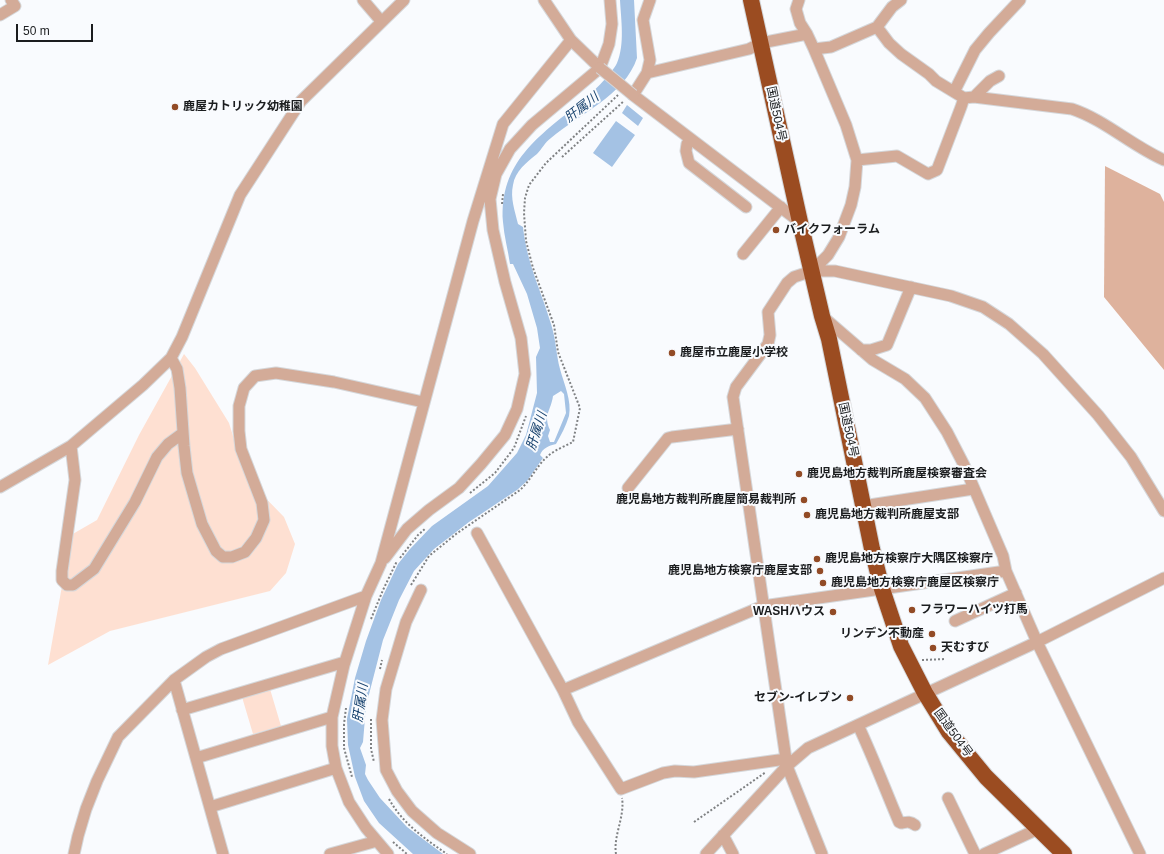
<!DOCTYPE html>
<html>
<head>
<meta charset="utf-8">
<style>
	body { margin:0 }
	#map { position:relative; width:1164px; height:854px; overflow:hidden; background:#f9fbfe; font-family:Helvetica,sans-serif }
	canvas { display:block }
	.scale { position:absolute; left:16px; top:24px; width:77px; height:18px; box-sizing:border-box; border:2px solid #1b1d1f; border-top:0; padding-left:5px; font-size:12px; line-height:14px; white-space:nowrap; color:#1b1d1f; -webkit-text-stroke:3px #f9fbfe; paint-order:stroke }
</style>
</head>
<body>
<div id="map">
<canvas width="1164" height="854"></canvas>
<div class="scale">50 m</div>
</div>
<script>
const c = document.querySelector('canvas').getContext('2d');
c.lineJoin = 'round';
function paint(path, color) { c.fillStyle = color; c.fill(path, 'evenodd'); }
function trace(path, color, width, dash) { c.strokeStyle = color; c.lineWidth = width; c.lineCap = dash ? 'butt' : 'round'; c.setLineDash(dash || []); c.stroke(path); }
function write(font, color, halo, rows, align = 'center') {
  c.font = font + ' Helvetica,"Noto Sans JP",sans-serif'; c.lineWidth = 4; c.setLineDash([]); c.textBaseline = 'middle'; c.strokeStyle = halo; c.fillStyle = color; for (const [text, x, y, turn = 0] of rows) {
    c.save(); c.translate(x, y); c.rotate((+turn || 0) * Math.PI / 180); c.textAlign = isNaN(turn) ? turn : align; if (halo) c.strokeText(text, 0, 0); c.fillText(text, 0, 0); c.restore();
  }
}
paint(new Path2D(`
	M184,354L195,368L229,423L246,478L284,517L295,544L286,573L270,591L110,631L48,665L71,535L97,520L139,435Z
	M270,689L281,726L253,734L242,697Z`), '#fee0d2');
paint(new Path2D(`
	M1105,166L1160,194L1164,202V370L1104,297Z`), '#deb29d');
paint(new Path2D(`
	M620,0H634L637,58C625,95 578,115 551,138C545,142 542,149 537,154C527,162 515,171 513,185C510,198 515,211 518,224L523,227C527,264 541,290 551,324C556,339 556,354 560,369C564,384 572,401 569,416C566,426 561,435 556,444C548,446 543,448 540,455L543,458L527,481L517,490L469,522L434,549L414,571L399,600L383,640L366,706L363,742L360,748L366,765L365,774L368,780L380,798L407,827L443,854H413L379,823L364,801L355,777L348,745L347,719L355,678L366,641L381,600L398,564L410,549L432,526L488,486L517,453L526,435L537,393L536,357L540,348L537,328L527,294L513,264H510C508,250 504,236 503,222C499,162 539,136 580,103C590,95 612,74 617,63C625,44 621,20 620,0ZM561,391L564,394L566,413L554,442H550L548,436L550,430C543,414 551,411 553,396Z
	M627,105L643,118L638,126L622,113Z
	M616,121L635,135L612,167L593,153Z`), '#a4c2e4');
const minor = new Path2D(`
	M363,0L381,21
	M544,0L571,40L600,68
	M650,0L643,20L650,60L647,73L633,95L800,222
	M799,0L796,9L800,23L807,34L814,49L846,125L857,160L855,187L851,205L839,237L828,255L812,271
	M0,15L15,6L11,0
	M877,27L892,7L901,0
	M814,49L831,47L877,27L889,43L901,54L929,74L936,81L964,98
	M647,73L749,49L761,43L807,34
	M954,92L975,50L989,33L1020,0
	M974,97L990,81L999,76
	M691,139L687,144L686,151L689,163L746,207
	M857,160L897,156L928,174L937,170L961,107L964,98L974,97L1072,109C1105,120 1132,146 1164,160
	M743,254L781,207
	M822,316L873,360L905,379L925,398L947,432L964,465L1003,556L1006,571L1037,642L1140,854
	M861,350H871L887,345L911,287
	M171,358L177,369L180,388L184,446L187,473L202,524L216,551L223,557H232L245,552L256,538L264,520L262,503L241,449L239,431V406L244,388L255,376L276,373L334,382L423,402
	M71,446L75,480L62,571V580L67,585H73L94,569L135,502L157,457L168,444L183,433
	M0,487L71,446L143,385L171,358L182,337L240,195L301,101L404,0
	M628,488L668,438L672,437L738,429
	M863,506L973,489
	M477,533L563,690L578,722L621,789L663,773L675,771L694,772L786,759
	M385,558L407,529L429,510L459,488L481,464L505,435L517,409L525,374L521,338L505,282L493,230L490,199L496,174L510,149L532,125L600,68L609,44L612,24L610,0
	M421,590L406,622L386,689L382,720L386,770L397,791L412,811L437,833L470,854
	M955,621L1016,593
	M174,680L223,854
	M563,690L763,606L1006,571
	M182,710L345,662
	M858,725C873,757 885,789 899,822L901,823C907,822 910,821 915,825
	M196,758L332,717
	M948,798L975,854
	M210,807L336,768
	M723,835L733,854
	M74,854L78,836L86,809L97,781L118,737L174,680L206,657L221,649L366,596
	M330,854L377,841
	M388,854L366,828L349,802L336,768L332,746V717L344,665L366,596L381,563L473,221L503,124L571,40
	M706,854L787,766L808,748L1037,642L1164,578
	M822,854L787,766L733,397L736,387L768,344L770,335L768,312L787,283L794,277L812,271H835L951,296L983,307L1009,324L1043,354L1098,415L1131,457L1164,511
	M984,854L1038,829`);
const highway = new Path2D(`
	M751,0L800,222L822,316L829,339L872,549L882,589L901,646L925,693L949,732L986,777L1064,854`);
trace(minor, '#d5d7da', 13);
trace(highway, '#d5d7da', 18);
trace(new Path2D(`
	M562,157L624,101
	M502,204L503,194
	M470,493L495,473L514,448L526,416
	M400,558L418,535L426,528
	M411,585L429,556L456,534L520,490C531,480 537,465 548,456C555,450 565,446 573,442L580,408L558,352L554,325L533,268L526,241L524,213L525,198L529,185L546,163L618,95
	M371,619L383,590L397,561
	M922,660L945,659
	M380,669L382,660
	M346,708L344,724V748L352,777
	M371,719V749L374,762
	M389,799C402,823 425,839 447,854
	M694,822L766,772
	M393,842L407,854
	M616,854C613,836 625,817 622,798`), '#7f8183', 2, [2, 2]);
trace(minor, '#d3ab98', 11);
trace(highway, '#9b4c21', 16);
const minorBridge = new Path2D(`
	M600,68L633,95`);
trace(minorBridge, '#d5d7da', 13, []);
trace(minorBridge, '#d3ab98', 11);
for (const [x, y, r, color] of [
	[175,107,4,"#924b26"],
	[776,230,4,"#924b26"],
	[672,353,4,"#924b26"],
	[799,474,4,"#924b26"],
	[804,500,4,"#924b26"],
	[807,515,4,"#924b26"],
	[817,559,4,"#924b26"],
	[820,571,4,"#924b26"],
	[823,583,4,"#924b26"],
	[912,610,4,"#924b26"],
	[833,612,4,"#924b26"],
	[932,634,4,"#924b26"],
	[933,648,4,"#924b26"],
	[850,698,4,"#924b26"]
]) { const dot = new Path2D(); dot.arc(x, y, r, 0, 2 * Math.PI); c.fillStyle = color; c.fill(dot); trace(dot, '#f9fbfe', 1.5); }
write('bold 12px', '#1b1d1f', '#f9fbfe', [
	["鹿屋カトリック幼稚園",183,107],
	["バイクフォーラム",784,230],
	["鹿屋市立鹿屋小学校",680,353],
	["鹿児島地方裁判所鹿屋検察審査会",807,474],
	["鹿児島地方裁判所鹿屋簡易裁判所",796,500,"right"],
	["鹿児島地方裁判所鹿屋支部",815,515],
	["鹿児島地方検察庁大隅区検察庁",825,559],
	["鹿児島地方検察庁鹿屋支部",812,571,"right"],
	["鹿児島地方検察庁鹿屋区検察庁",831,583],
	["フラワーハイツ打馬",920,610],
	["WASHハウス",825,612,"right"],
	["リンデン不動産",924,634,"right"],
	["天むすび",941,648],
	["セブン-イレブン",842,698,"right"]
], 'left');
write('12px', '#1b1d1f', '#f9fbfe', [
	["国道504号",776,114,78],
	["国道504号",848,430,78],
	["国道504号",953,733,54]
]);
write('italic 13px', '#17426e', '#f9fbfe', [
	["肝属川",582,108,-38],
	["肝属川",537,431,-72],
	["肝属川",361,703,-82]
]);
</script>
</body>
</html>
